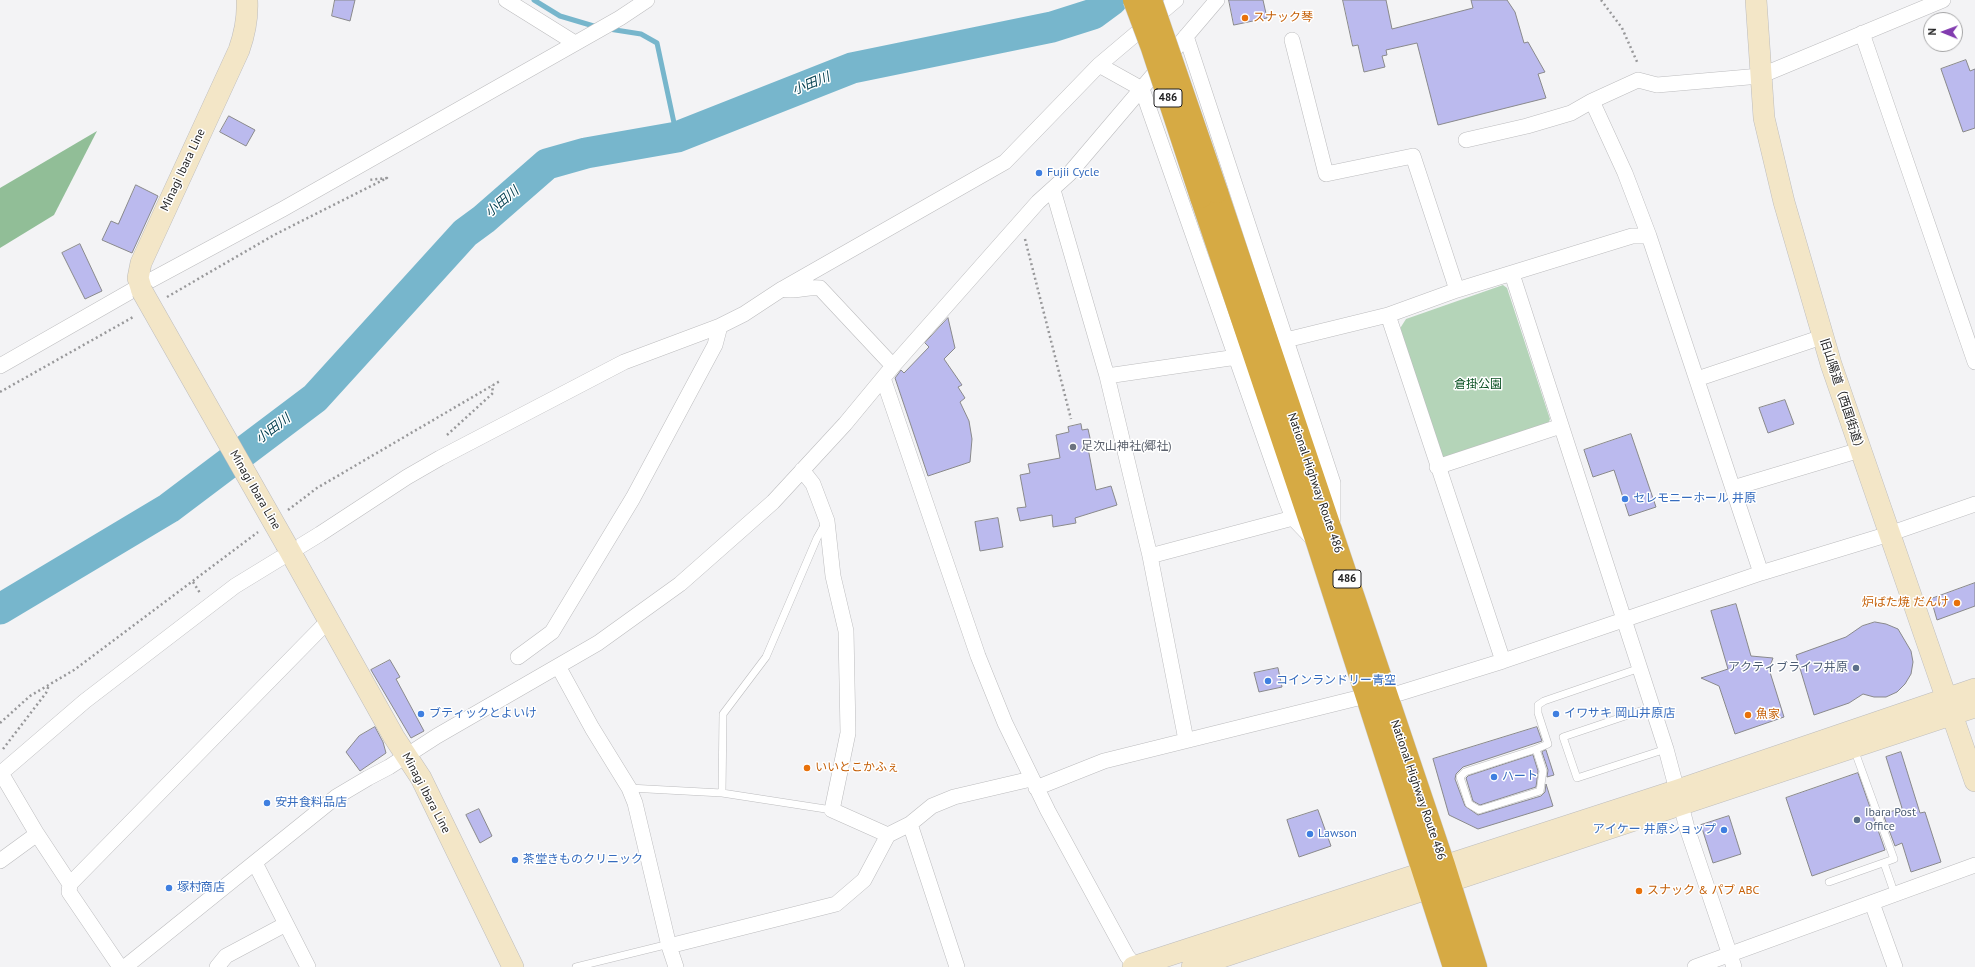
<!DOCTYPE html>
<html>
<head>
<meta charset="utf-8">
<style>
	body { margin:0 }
	#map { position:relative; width:1975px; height:967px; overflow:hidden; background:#f3f3f5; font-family:"PT Sans",sans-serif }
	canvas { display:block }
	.north { position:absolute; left:1923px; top:12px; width:40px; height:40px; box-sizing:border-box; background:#fff; border:1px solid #a5a5a6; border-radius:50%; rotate:271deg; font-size:11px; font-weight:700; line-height:16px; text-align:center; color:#1f1f20 }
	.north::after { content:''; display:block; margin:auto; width:14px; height:18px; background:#823caf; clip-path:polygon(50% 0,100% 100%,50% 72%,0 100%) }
</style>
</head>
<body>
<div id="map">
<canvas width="1975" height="967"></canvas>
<div class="north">N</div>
</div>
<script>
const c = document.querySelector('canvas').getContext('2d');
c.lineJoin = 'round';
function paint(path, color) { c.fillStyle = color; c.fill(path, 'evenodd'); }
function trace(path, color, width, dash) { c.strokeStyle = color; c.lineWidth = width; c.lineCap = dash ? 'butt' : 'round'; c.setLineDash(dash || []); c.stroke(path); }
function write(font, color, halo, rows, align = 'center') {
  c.font = font + ' "PT Sans","Noto Sans JP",sans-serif'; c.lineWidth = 3; c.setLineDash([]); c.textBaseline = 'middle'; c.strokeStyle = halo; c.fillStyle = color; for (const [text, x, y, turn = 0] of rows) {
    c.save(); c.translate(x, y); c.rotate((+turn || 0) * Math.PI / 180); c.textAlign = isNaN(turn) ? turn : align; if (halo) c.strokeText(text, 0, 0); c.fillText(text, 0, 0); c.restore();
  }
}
paint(new Path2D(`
	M1503,285L1507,288L1550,419L1548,424L1441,459L1399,330L1406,319Z`), '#b4d4b8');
paint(new Path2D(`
	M97,131L54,215L0,248V188Z`), '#91be97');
trace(new Path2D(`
	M534,0L560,16L597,27
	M609,29L641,34L657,43L677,137`), '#77b6cc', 5);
trace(new Path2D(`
	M0,609L169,508L315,398L465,233L484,219L547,164L586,153L677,137L852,68L1052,27L1093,14L1112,0`), '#77b6cc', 31);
const building = new Path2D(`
	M335,0H355L350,21L332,16Z
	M1229,0H1263L1267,18L1234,25Z
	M1343,0H1386L1392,29L1473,8L1471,0H1507L1515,12L1524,43L1528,42L1545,72L1538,74L1546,98L1438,125L1417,43L1386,50L1387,55L1382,56L1385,67L1364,72L1358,45L1353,46Z
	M1966,60L1970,71L1975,69V128L1963,132L1941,69Z
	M229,116L255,130L246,146L220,132Z
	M136,185L158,196L132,253L102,240L111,221L118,224Z
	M80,244L102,291L85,299L62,253Z
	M948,318L955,348L944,359L962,385L958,387L965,398L960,402L969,421L972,439L970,462L928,476L895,378L901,370L904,373L929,347L925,343Z
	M1785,400L1794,424L1768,433L1759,408Z
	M1081,424L1082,430L1088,429L1092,447L1088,448L1096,490L1111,486L1117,505L1075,518L1076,523L1053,527L1052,515L1020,521L1017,508L1026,507L1020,475L1030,473L1028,464L1060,458L1056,435L1069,432L1068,427Z
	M1631,434L1656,507L1629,516L1614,470L1593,477L1584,450Z
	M998,518L1003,547L980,551L975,522Z
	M1975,583V606L1937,620L1931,599Z
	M1736,604L1751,656L1773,658L1769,669L1784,717L1735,734L1719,686L1701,678L1728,669L1711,611Z
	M1875,622L1886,624L1898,629L1911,651L1913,662L1911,674L1905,684L1897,692L1886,697H1874L1863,694L1849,703L1814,715L1796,655L1846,637L1862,626Z
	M390,660L400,677L396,679L424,731L411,738L371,670Z
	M1278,668L1282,687L1259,692L1254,673Z
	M375,727L383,742L386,753L360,771L346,752L359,736Z
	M1537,727L1542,741L1463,767L1456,774L1455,779L1465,806L1478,815L1541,796L1545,792L1546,784L1553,806L1478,829L1449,815L1433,759Z
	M1546,750L1554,775L1547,777L1548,770L1542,752Z
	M1901,752L1920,813L1925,812L1941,862L1911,872L1902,843L1895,846L1883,814L1902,808L1886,757Z
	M1533,755L1538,771L1536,787L1480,805L1473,801L1466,778L1468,776Z
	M1858,773L1885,850L1812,876L1786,798Z
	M479,809L492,836L480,843L466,815Z
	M1318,810L1331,846L1299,857L1287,820Z
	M1729,816L1741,854L1713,863L1701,825Z`);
paint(building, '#bbbaee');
trace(building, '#89898b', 1);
const lane = new Path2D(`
	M1652,707L1563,737L1577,778L1666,749
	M1536,749L1543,771L1540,791L1479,810L1469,804L1460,777L1465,772L1536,749L1548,744L1538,713V705L1544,701L1640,668
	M629,788L722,793L832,810
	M722,793L723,714L766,657L817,538L825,524
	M1884,863L1895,895
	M1829,882L1894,859L1854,749
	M576,967L661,946H669`);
const street = new Path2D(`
	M506,0L575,43
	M1862,33L1975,362
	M1186,36L1333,483V523
	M1292,40L1326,174L1413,156L1457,290
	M1099,65L1142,89L1285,497L1293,518L1313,539
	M1592,101L1625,173L1649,236L1761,573
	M1466,140L1527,126L1571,113L1592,101L1638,80L1657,85L1760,76L1943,0
	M1053,190L1107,376L1150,556L1186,740
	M1512,274L1666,749L1687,828L1734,967
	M784,288L1005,162L1099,65L1176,0
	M1388,315L1503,661
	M1286,340L1388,315L1457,290L1632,236H1649
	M0,366L140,286L283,209L620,18L647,0
	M1107,376L1237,357
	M883,378L978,656L1005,723L1048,811L1127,956L1136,967
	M1697,379L1822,337
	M1437,467L1561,426
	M802,470L813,484L827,521L833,576L846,631L848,733L832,810L888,835
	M1733,488L1860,450
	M1150,556L1293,518
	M518,657L552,632L633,498L715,345L720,326L744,314L782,289C795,293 807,286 820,288L893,366
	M558,666L592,728L629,788L635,803L669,946
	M1,773L37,834L70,884
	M0,774L85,701L235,586L320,534L407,477L440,458L624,362L720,326
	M1036,788L1104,761L1366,696L1400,693L1503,661L1761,573L1889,534L1975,504
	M910,824L957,967
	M0,861L37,834
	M255,863L308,967
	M1872,903L1895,967
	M120,967L69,892L70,884L329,620
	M125,967L336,797L368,778L389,767L437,736L598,643L680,584L773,502L845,424L893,366L1038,202L1069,174L1217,0
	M217,967L226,956L286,924
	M676,967L669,946L836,904L864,880L888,835L910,824L932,806L954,797L1031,779
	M1695,967L1975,865`);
const secondary = new Path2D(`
	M1756,0L1764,118L1784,202L1831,364L1975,781
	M142,291L138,278L141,263L239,50C245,33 248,18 247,0
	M287,546L394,737L421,778L513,967
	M1133,967L1678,790L1975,689
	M1192,967L1975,707`);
const highway = new Path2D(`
	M1217,192L1444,865L1476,967
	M1201,197L1317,542L1454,967`);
trace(lane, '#bcbcbe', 8);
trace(street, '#bcbcbe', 16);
trace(secondary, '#bcbcbe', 22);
trace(highway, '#cecece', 23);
trace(new Path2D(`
	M1601,0L1622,28L1638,64
	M1025,239L1071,419
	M167,297L274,235L387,178L369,180
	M0,392L135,316
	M447,435L493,393L492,385
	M288,510L317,488L500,381
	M193,582L200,593
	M0,723L30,696L74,670L258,532
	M3,749L46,693L49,685`), '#98989a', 2.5, [2, 3]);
trace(lane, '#fff', 7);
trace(street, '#fff', 15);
trace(secondary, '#f3e6c7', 21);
trace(highway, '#d6aa44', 22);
const secondaryBridge = new Path2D(`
	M142,291L287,546`);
const highwayBridge = new Path2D(`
	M1134,0L1152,48L1201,197
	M1151,0L1217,192`);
trace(secondaryBridge, '#bcbcbe', 22, []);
trace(highwayBridge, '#cecece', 23, []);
trace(secondaryBridge, '#f3e6c7', 21);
trace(highwayBridge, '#d6aa44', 22);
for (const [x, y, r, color] of [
	[1245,18,4,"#e8710a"],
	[1039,173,4,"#3f7fe0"],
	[1073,447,4,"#6b7280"],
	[1625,499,4,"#3f7fe0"],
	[1957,603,4,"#e8710a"],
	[1856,668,4,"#5c6f8a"],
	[1268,681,4,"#3f7fe0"],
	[421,714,4,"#3f7fe0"],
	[1556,714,4,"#3f7fe0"],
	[1748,715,4,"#e8710a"],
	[807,768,4,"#e8710a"],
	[1494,777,4,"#3f7fe0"],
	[267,803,4,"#3f7fe0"],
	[1857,820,4,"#5c6f8a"],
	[1724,830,4,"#3f7fe0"],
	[1310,834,4,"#3f7fe0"],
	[515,860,4,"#3f7fe0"],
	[169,888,4,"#3f7fe0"],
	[1639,891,4,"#e8710a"]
]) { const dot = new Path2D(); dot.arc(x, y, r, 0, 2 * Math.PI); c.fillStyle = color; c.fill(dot); trace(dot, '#fff', 1.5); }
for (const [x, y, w] of [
	[1168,98,28],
	[1347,579,28]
]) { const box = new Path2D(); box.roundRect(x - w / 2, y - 9, w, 18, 3); c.fillStyle = '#fff'; c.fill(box); trace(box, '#1f1f20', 1); }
write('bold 11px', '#1f1f20', null, [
	["486",1168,98],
	["486",1347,579]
]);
write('12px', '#c56008', '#fff', [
	["スナック琴",1253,18],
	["炉ばた焼 だんけ",1949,603,"right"],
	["魚家",1756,715],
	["いいとこかふぇ",815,768],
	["スナック & パブ ABC",1647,891]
], 'left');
write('12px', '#1f1f20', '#fff', [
	["Minagi Ibara Line",183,170,-65],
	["旧山陽道（西国街道）",1842,396,72],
	["National Highway Route 486",1315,483,71],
	["Minagi Ibara Line",255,490,60],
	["National Highway Route 486",1418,790,71],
	["Minagi Ibara Line",426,793,62]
]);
write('12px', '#366cbe', '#fff', [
	["Fujii Cycle",1047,173],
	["セレモニーホール 井原",1633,499],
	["コインランドリー青空",1276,681],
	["ブティックとよいけ",429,714],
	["イワサキ 岡山井原店",1564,714],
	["ハート",1502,777],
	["安井食料品店",275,803],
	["アイケー 井原ショップ",1716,830,"right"],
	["Lawson",1318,834],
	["茶堂きものクリニック",523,860],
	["塚村商店",177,888]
], 'left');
write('12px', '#085021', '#fff', [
	["倉掛公園",1478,385]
]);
write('12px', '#5b616d', '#fff', [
	["足次山神社(郷社)",1081,447]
], 'left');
write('12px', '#4e5e75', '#fff', [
	["アクティブライフ井原",1848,668],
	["Ibara Post",1865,813,"left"],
	["Office",1865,827,"left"]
], 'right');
write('italic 13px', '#054151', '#fff', [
	["小田川",811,84,-22],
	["小田川",502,202,-40],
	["小田川",273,429,-37]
]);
</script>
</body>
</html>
